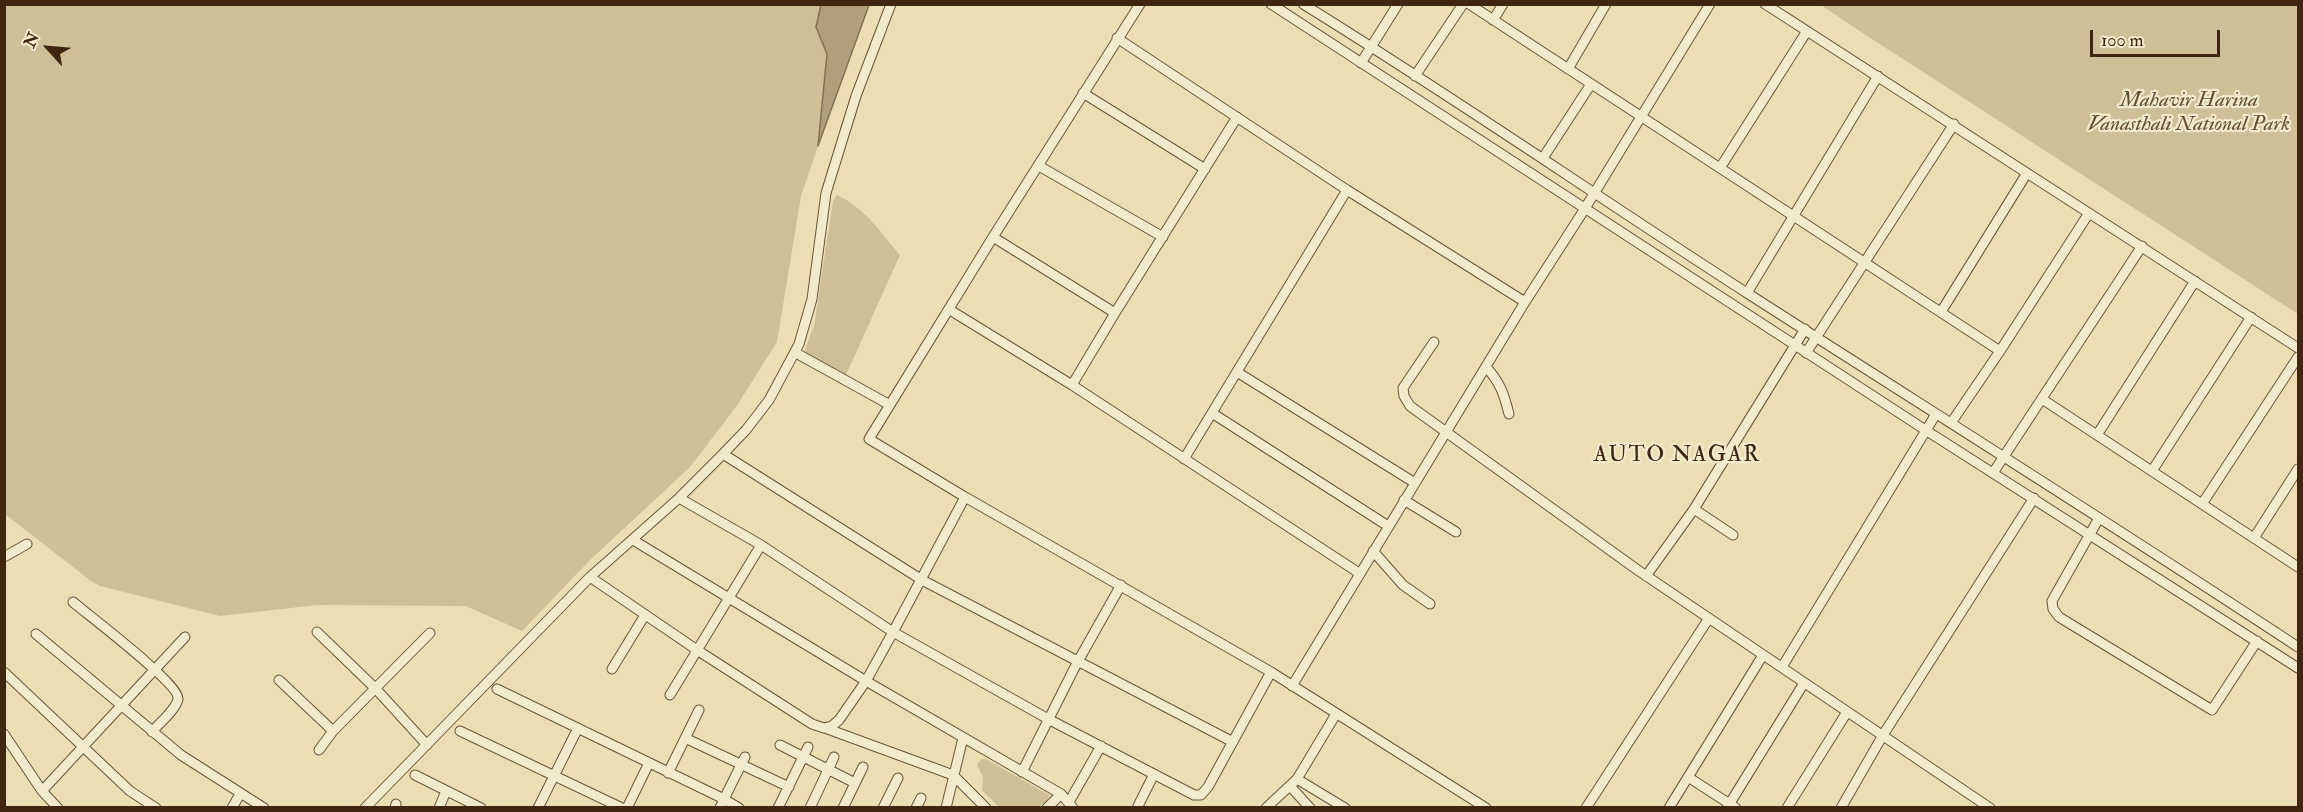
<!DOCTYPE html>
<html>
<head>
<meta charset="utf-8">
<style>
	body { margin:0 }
	#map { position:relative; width:2303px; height:812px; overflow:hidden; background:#ebdeb2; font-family:"IM FELL Double Pica",serif }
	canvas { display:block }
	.frame { position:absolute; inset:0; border:6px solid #402611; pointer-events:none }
	.north { position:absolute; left:18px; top:18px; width:60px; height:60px; -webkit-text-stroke:4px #f2eacd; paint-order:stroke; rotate:296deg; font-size:16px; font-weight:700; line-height:24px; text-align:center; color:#402611 }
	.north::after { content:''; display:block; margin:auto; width:21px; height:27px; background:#402611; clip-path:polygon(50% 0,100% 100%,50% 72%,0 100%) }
	.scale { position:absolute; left:2090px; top:30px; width:130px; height:27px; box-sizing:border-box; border:3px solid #402611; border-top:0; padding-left:8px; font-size:18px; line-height:21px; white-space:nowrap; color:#402611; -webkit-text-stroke:4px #f2eacd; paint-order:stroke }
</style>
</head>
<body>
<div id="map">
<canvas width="2303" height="812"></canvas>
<div class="frame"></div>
<div class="north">N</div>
<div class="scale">100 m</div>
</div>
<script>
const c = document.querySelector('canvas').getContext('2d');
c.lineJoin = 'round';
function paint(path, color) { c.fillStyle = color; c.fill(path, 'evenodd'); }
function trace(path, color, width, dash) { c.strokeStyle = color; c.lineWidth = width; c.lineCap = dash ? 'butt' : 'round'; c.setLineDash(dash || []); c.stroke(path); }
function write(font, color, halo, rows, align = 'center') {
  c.font = font + ' "IM FELL Double Pica",serif'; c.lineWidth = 4.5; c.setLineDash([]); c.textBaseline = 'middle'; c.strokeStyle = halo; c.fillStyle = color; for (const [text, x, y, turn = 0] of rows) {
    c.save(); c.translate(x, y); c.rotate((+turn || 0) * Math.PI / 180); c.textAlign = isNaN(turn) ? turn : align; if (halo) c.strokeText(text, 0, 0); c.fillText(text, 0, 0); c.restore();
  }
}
paint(new Path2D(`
	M4,5H821L816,27L827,54L818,146L801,196L777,342L736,407L690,467L589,561L522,631L466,606L317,605L220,616L100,586L91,581L5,514Z
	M1821,5H2298V314L1855,28Z
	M837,195C865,208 880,232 900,255L846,375L804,352L814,326L833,201Z
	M981,759H986L1049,795L1048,799L1039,807H999L982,790L983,777L977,765Z`), '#cebf97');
const water = new Path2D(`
	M821,5H869L818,146L827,54L816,27Z`);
paint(water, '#b19f7b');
trace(water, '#846f51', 1.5);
const street = new Path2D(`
	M1140,4L993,237L869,439L965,497L1271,672L1486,808
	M1271,4L1927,431L2298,668
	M1303,4C1454,97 1599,198 1747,293C1931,411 2116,527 2298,647
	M1469,4L2000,351
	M1765,4L2298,348
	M1493,20L1503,4
	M1117,38L1347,190L1525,302
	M1361,63L1398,4
	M1568,69L1606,4
	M1415,76L1463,4
	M1083,93L1205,169
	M1543,158L1591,84
	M1039,166L1163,237
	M1720,168L1807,31
	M993,237L1115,313
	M1747,293L1878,76
	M950,310L1072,385L1359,573
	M1941,312L2027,173
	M1434,342L1403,388L1404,396L1410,406L1639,571L1990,808
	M796,353L890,405
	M1806,353L1954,124
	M1486,367C1500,382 1504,394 1509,414
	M1237,372L1415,483
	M1072,385L1115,313L1237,117
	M2042,399L2298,567
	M1212,413L1388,526
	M1951,423L2000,351L2089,213
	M2097,435L2195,281
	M723,454L922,580L1233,742
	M1184,459L1347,190
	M2152,471L2251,317
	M1993,473L2142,246
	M679,498L761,545L893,632L1050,720L1194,795H1201L1208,787L1271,672
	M1404,500L1456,532
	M2202,504L2298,357
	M1694,509L1733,535
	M2099,518L2052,601L2053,609L2059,617L2212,710L2257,641
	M2254,538L2298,469
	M633,540L866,681L1061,794L1073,808
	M1373,551L1403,585L1430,604
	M4,557L27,544
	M1646,576L1694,509L1805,329
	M590,577L697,650L812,724L824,728L832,726L839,720L866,681L893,632L965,497
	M73,602C88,615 180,684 178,699C176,710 159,723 152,732
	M317,632L376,689L427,745
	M36,634L181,755L264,808
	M1782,667L1936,414
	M612,669L645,615
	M4,672L130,791L156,808
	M279,680L333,731
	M1292,686L1525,302L1584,210L1710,4
	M497,689L724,799L745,757
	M670,695L761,545
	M825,728L953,775L986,808
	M460,731L622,808
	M4,734L42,791L58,808
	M685,738L789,787
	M780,745L855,783
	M319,750L333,731L430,633
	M1022,772L1077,663L1121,585
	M668,773L699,710
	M415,775L481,808
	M1688,777L1736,808
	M1297,779L1345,808
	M1290,786L1310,808
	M42,791L185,637
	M1069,802L1101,746
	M1138,806L1154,774
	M232,808L240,794
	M365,808L590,577L679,498L723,454L746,430L769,400L799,344L812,299L826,193L856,96L891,4
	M395,808L396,804
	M439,808L446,791
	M538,808L578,728
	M627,808L649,763
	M720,808L724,799L739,808
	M778,808L808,747
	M810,808L834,757
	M843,808L863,767
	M883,808L898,778
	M916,808L921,798
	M946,808L963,738
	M1047,808L1061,794
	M1266,808L1297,779L1336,714
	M1586,808L1709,618
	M1669,808L1763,655
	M1727,808L1804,683
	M1787,808L1847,712
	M1841,808L1883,735L2034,498`);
trace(street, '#6b5439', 11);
trace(street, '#f2eacd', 9);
write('italic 21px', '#644c32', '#f2eacd', [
	["Mahavir Harina",2189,101],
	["Vanasthali National Park",2189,125]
]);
c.letterSpacing = '1.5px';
write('22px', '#402611', '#f2eacd', [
	["AUTO NAGAR",1677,456]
]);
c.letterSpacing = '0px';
</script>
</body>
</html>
